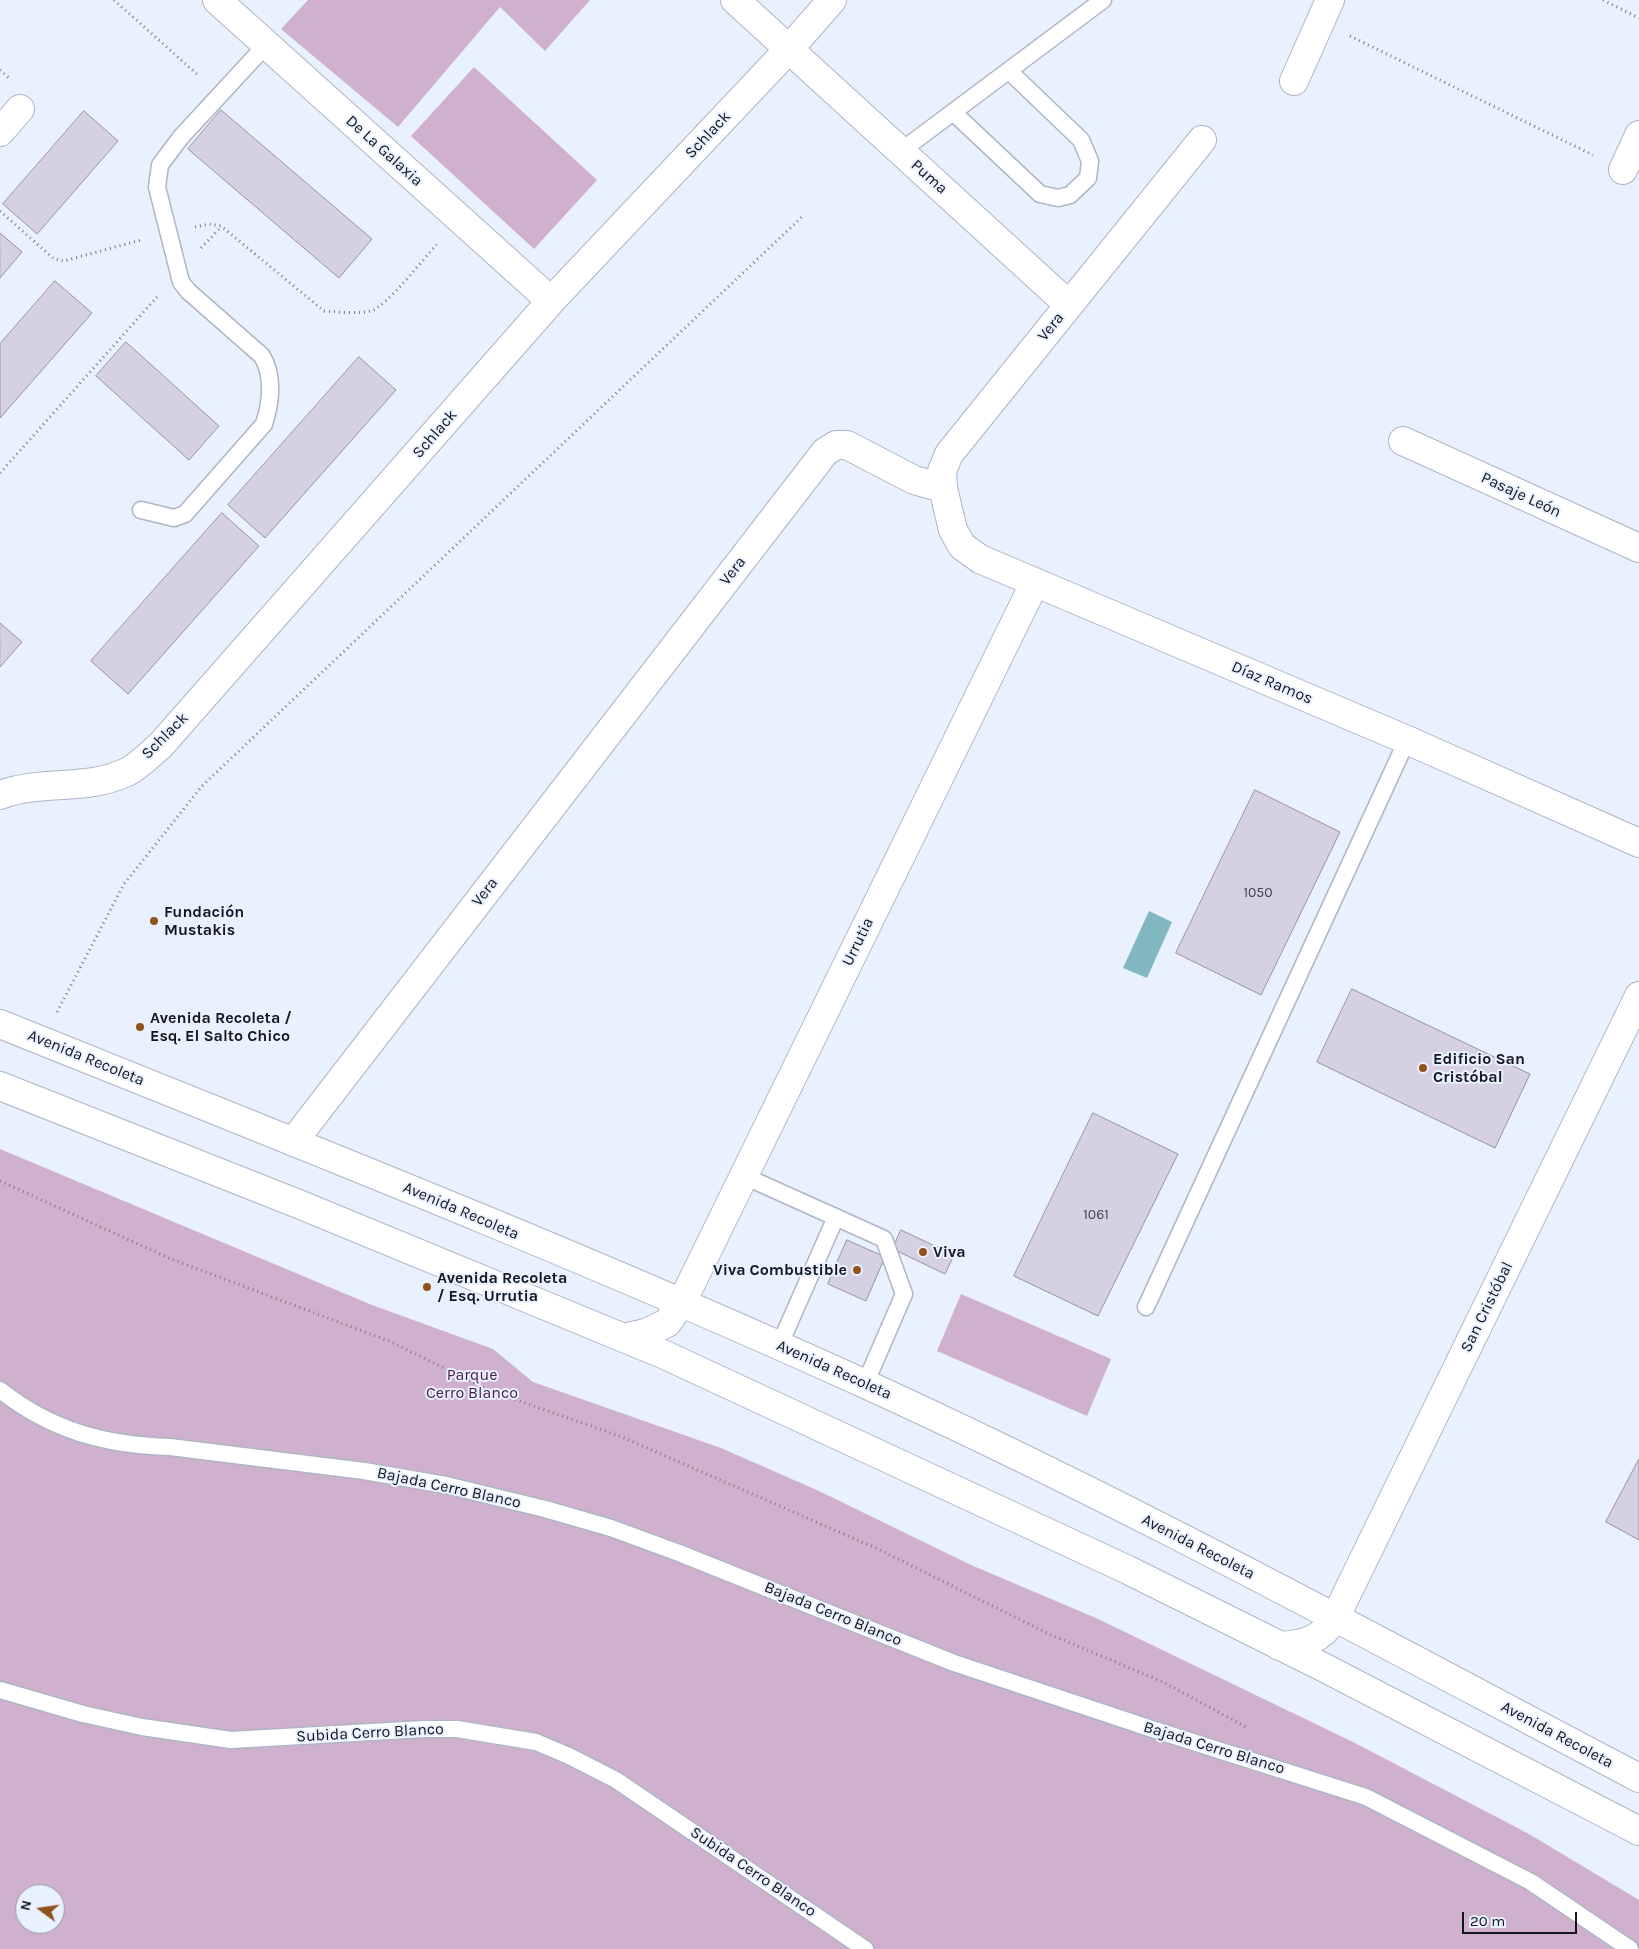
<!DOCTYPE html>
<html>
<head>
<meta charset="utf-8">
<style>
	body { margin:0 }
	#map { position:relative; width:1639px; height:1949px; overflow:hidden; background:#e9f0fe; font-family:Karla,sans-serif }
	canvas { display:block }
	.north { position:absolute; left:15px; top:1884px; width:50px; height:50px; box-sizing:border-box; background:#e9f0fe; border:1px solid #9399a4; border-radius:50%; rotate:284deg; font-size:14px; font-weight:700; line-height:20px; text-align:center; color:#13161c }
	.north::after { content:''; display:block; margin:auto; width:18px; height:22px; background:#91521b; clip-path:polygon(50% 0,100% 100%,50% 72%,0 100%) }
	.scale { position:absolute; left:1462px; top:1912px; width:115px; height:22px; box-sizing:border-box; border:2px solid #13161c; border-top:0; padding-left:6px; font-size:15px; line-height:18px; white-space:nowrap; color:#13161c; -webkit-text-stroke:4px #e9f0fe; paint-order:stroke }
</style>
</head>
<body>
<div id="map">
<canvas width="1639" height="1949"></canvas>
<div class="north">N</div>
<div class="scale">20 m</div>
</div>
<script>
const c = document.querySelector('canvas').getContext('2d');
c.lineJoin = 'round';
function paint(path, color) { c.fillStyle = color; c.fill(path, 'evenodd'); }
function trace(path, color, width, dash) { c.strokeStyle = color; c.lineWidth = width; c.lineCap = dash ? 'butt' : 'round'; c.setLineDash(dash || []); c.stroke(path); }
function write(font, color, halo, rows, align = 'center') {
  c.font = font + ' Karla,sans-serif'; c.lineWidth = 4; c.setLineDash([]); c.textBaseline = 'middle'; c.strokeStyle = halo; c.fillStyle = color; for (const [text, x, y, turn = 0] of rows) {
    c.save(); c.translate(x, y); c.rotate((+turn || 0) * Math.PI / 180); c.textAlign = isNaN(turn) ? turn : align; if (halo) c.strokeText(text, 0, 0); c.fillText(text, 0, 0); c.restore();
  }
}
paint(new Path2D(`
	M308,0H590L545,51L500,7L398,127L281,29Z
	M474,67L597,180L534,249L411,136Z
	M0,1149L372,1305L493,1349L533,1382L721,1448L819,1491L971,1565L1096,1618L1355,1743L1529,1834L1639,1900V1949H0ZM25,1894H55V1924H25Z
	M961,1294L1111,1359L1087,1416L937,1351Z`), '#cfb1ce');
paint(new Path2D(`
	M1149,911L1172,922L1147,978L1123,968Z`), '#81b8c0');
const building = new Path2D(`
	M221,110L372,239L339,278L188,149Z
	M84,111L118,141L37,234L3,204Z
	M0,233L22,252L0,278Z
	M55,281L92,313L0,418V344Z
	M126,342L219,426L189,460L96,376Z
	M359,357L396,390L265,538L228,505Z
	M222,513L259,546L128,694L91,661Z
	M0,623L22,642L0,667Z
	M1255,790L1340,832L1261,995L1176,953Z
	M1352,989L1530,1074L1495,1148L1317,1062Z
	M1093,1113L1178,1154L1098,1316L1014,1276Z
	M901,1230L954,1255L945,1274L893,1249Z
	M847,1240L885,1257L866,1301L828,1284Z
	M1639,1459V1540L1606,1522Z`);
paint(building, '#d5d1e3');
trace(building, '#9692a3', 1);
const lane = new Path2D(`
	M954,113L1040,194L1058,198L1070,195L1088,178L1090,161L1081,140L1009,71
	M901,151L1103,0
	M141,510L174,518L185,514L264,424C271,403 274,376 262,356L188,291L181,282L157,187L160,165L181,137L266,45
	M744,1176L884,1239L904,1294L865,1384
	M1146,1307L1407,740
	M779,1346L836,1217
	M0,1390C52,1431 105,1445 170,1447L364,1471L446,1485L545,1509L611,1528L679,1553L954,1663L1149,1728L1366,1797L1531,1882L1630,1949
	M0,1690L83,1714L142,1727L231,1740L424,1729H457L536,1742L569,1756L616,1780L865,1949`);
const street = new Path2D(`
	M217,0L551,301
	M735,0L1069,305
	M1294,81L1330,0
	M0,132L20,109
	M1202,140L949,454L942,471L943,488L953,530L962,546L980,559L1407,740L1639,843
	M1623,170L1639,135
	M1403,441L1639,548
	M0,795C42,779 84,792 127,772C139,766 150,754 160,746L551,301L789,49L832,0
	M293,1142L825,452L836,445H847L914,480L943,488
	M682,1302L1035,582
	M1335,1618L1639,996`);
const primary = new Path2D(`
	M0,1024C289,1140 579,1254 863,1383C1127,1503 1382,1643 1639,1778
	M0,1086L301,1205L665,1355L1128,1570L1321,1666L1639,1831
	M624,1338L646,1333L667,1323L682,1302
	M1279,1646C1304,1645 1321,1640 1335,1618`);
trace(lane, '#aeb5c6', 19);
trace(street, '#aeb5c6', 30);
trace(primary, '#aeb5c6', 30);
trace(new Path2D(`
	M114,0L199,76
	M1603,0L1639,18
	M1350,36L1593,155
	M0,70L9,78
	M0,211L54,259L64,261L141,240
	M195,227L209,224L221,226L324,311C336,312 360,314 371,311C387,306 424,258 437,244
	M201,248L221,227
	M0,473L157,297
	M57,1012L124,884L202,786L804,215
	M0,1181L171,1259L389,1341L491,1391L622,1437L878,1549L1049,1634L1163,1682L1246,1727`), '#777c85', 3, [1, 4]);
trace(lane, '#fff', 16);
trace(street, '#fff', 28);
trace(primary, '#fff', 28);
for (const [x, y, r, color] of [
	[154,921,5,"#91521b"],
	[140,1027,5,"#91521b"],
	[1423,1068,5,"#91521b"],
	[923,1252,5,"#91521b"],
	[857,1270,5,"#91521b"],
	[427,1287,5,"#91521b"]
]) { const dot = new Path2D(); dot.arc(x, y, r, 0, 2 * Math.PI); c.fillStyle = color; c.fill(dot); trace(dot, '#e9f0fe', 2); }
write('14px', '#44454e', null, [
	["1050",1258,893],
	["1061",1096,1215]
]);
write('16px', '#13161c', '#e9f0fe', [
	["Schlack",708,135,-47],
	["De La Galaxia",384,151,42],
	["Puma",929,177,42],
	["Vera",1051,327,-51],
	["Schlack",435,434,-49],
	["Pasaje León",1521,495,25],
	["Vera",733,571,-52],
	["Díaz Ramos",1272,683,23],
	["Schlack",165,736,-45],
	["Vera",485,892,-52],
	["Urrutia",858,942,-64],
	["Avenida Recoleta",86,1058,22],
	["Avenida Recoleta",461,1211,23],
	["San Cristóbal",1487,1307,-64],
	["Avenida Recoleta",834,1370,24],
	["Bajada Cerro Blanco",449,1488,12],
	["Avenida Recoleta",1198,1547,27],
	["Bajada Cerro Blanco",833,1614,22],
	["Subida Cerro Blanco",370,1733,-3],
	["Avenida Recoleta",1557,1735,28],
	["Bajada Cerro Blanco",1214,1748,17],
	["Subida Cerro Blanco",753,1872,34]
]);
write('bold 16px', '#13161c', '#e9f0fe', [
	["Fundación",164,912],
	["Mustakis",164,930],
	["Avenida Recoleta /",150,1018],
	["Esq. El Salto Chico",150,1036],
	["Edificio San",1433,1059],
	["Cristóbal",1433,1077],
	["Viva",933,1252],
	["Viva Combustible",847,1270,"right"],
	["Avenida Recoleta",437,1278],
	["/ Esq. Urrutia",437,1296]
], 'left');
write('16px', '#4a204a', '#e9f0fe', [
	["Parque",472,1375],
	["Cerro Blanco",472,1393]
]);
</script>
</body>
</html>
